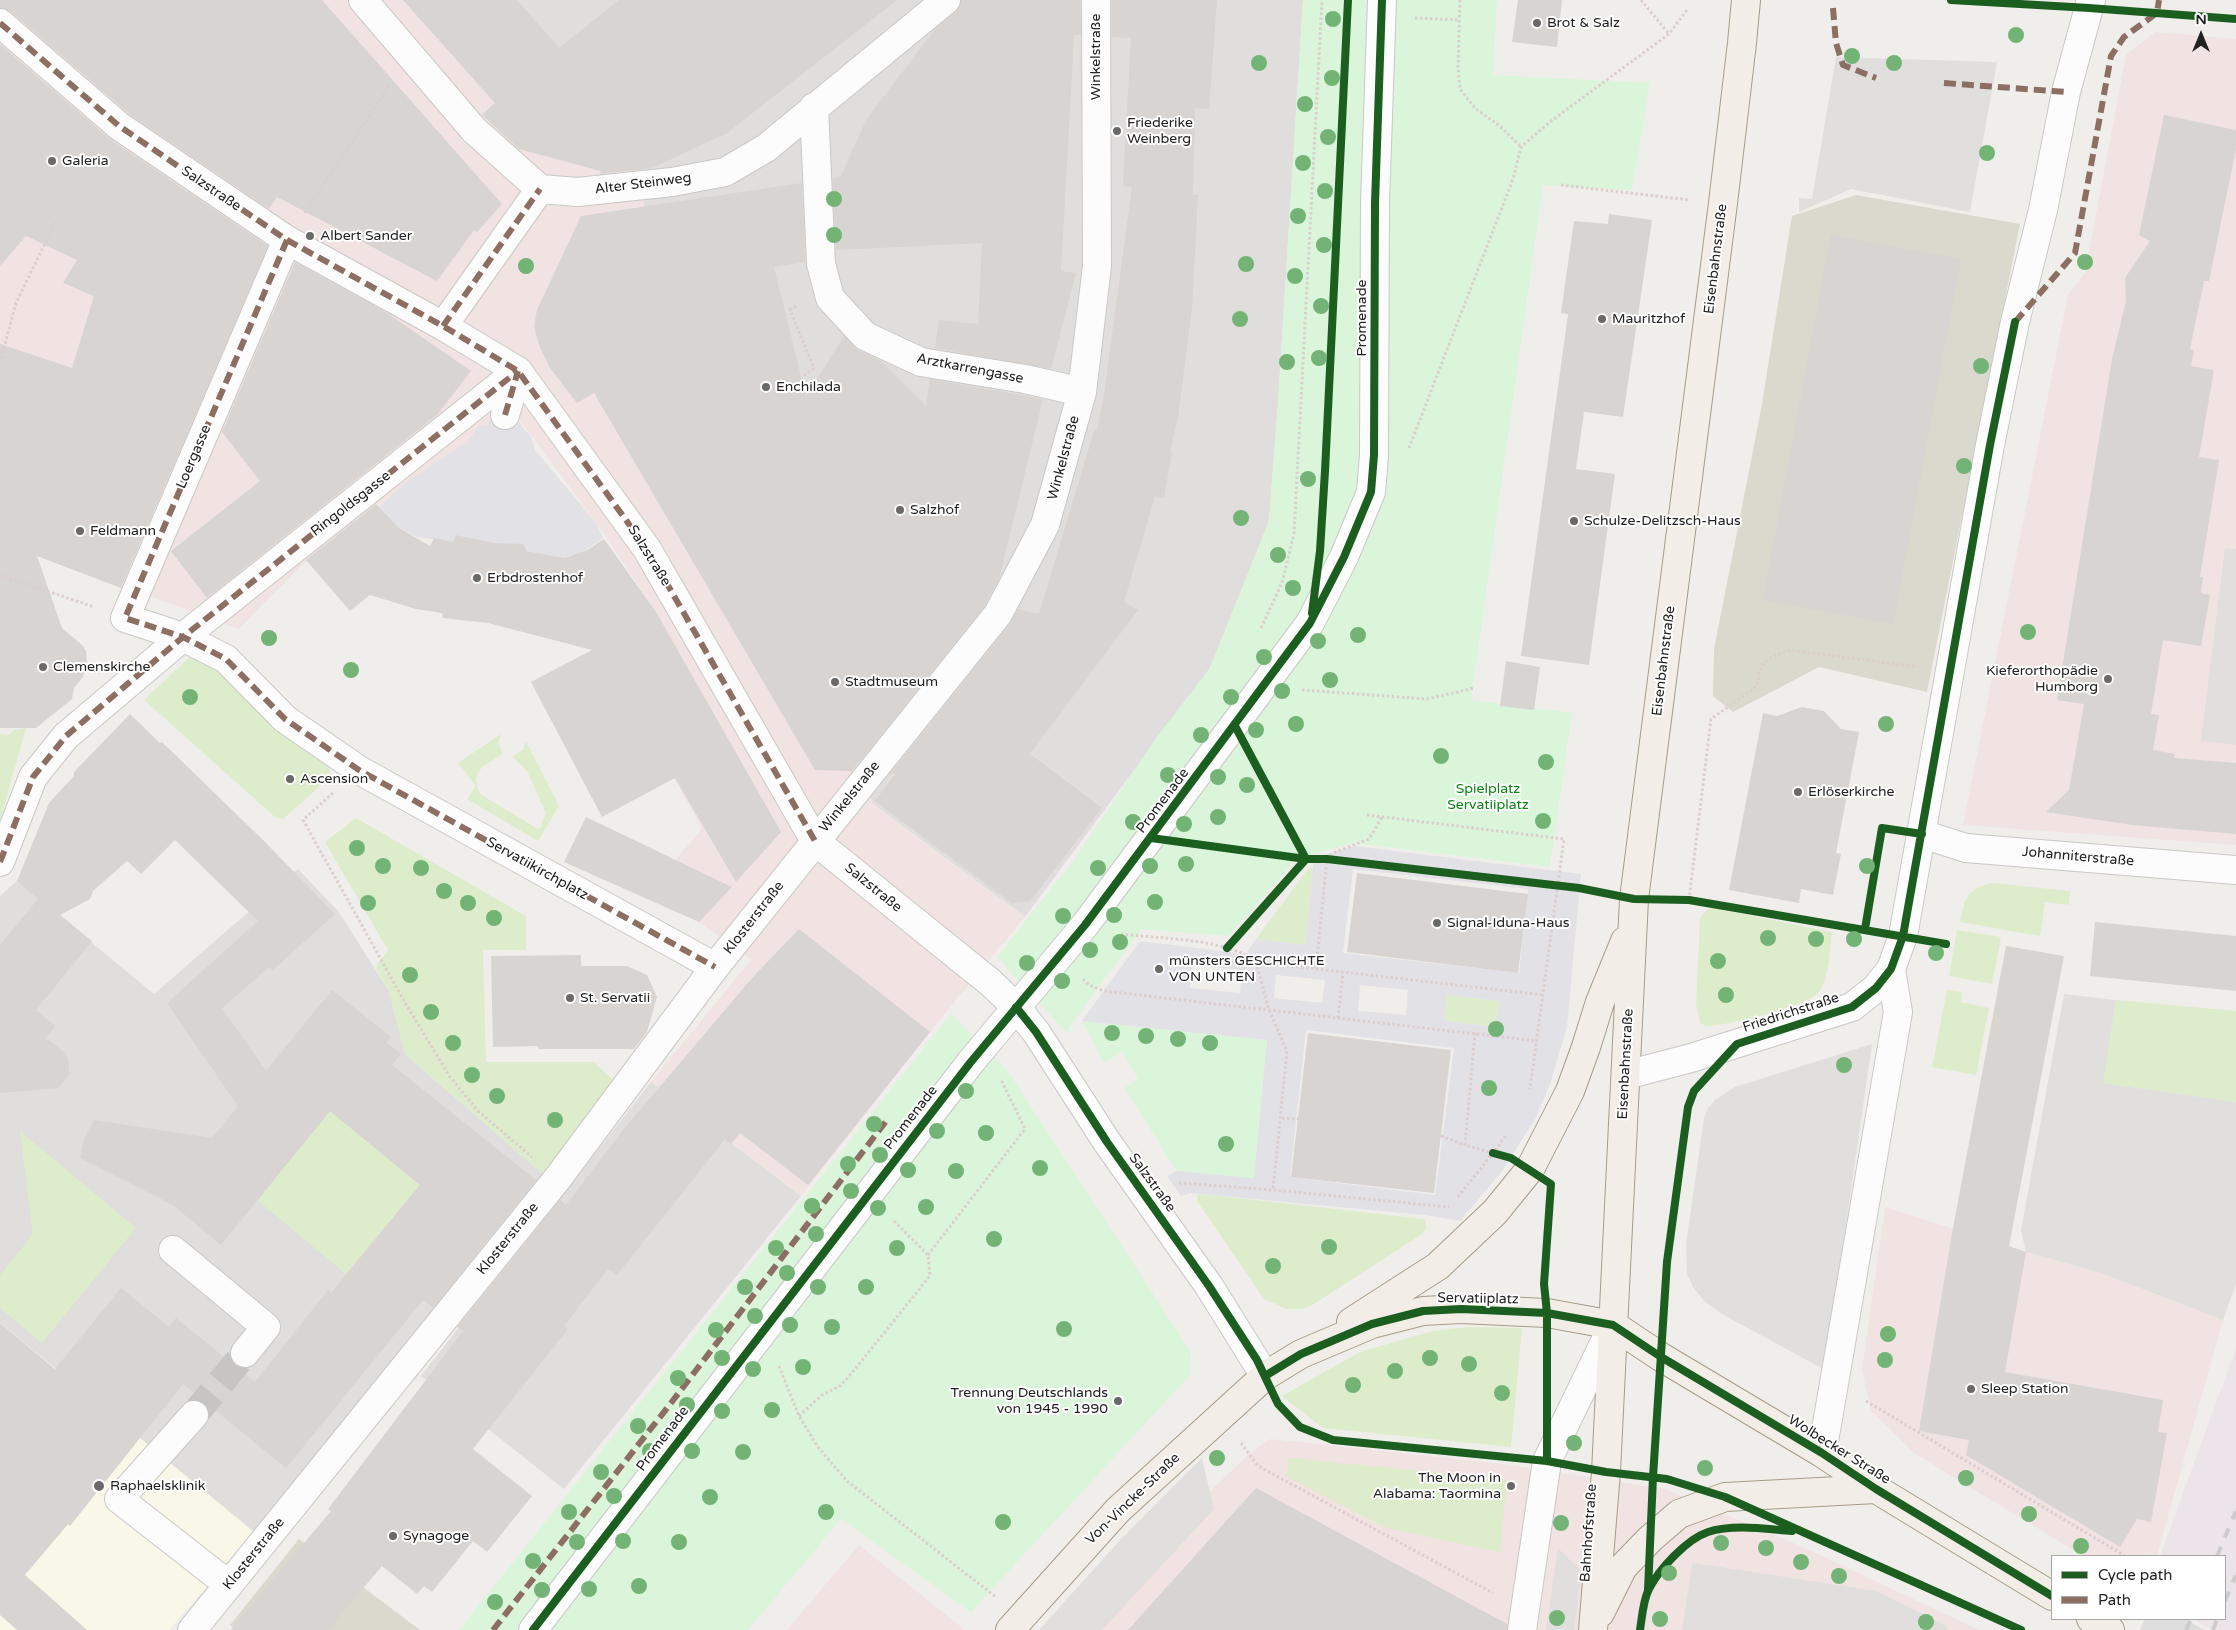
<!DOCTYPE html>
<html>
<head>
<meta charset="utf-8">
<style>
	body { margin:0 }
	#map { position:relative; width:2236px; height:1630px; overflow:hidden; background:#f0eeeb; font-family:"Varela Round",sans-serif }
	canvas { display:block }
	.legend { position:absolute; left:2051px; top:1555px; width:175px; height:65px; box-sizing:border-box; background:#fff; border:1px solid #a7a7a7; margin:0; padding:6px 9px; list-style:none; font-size:15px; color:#222 }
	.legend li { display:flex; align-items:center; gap:10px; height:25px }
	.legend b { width:25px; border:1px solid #a7a7a7 }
	.north { position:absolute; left:2176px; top:10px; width:50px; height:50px; -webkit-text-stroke:4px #fff; paint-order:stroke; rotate:0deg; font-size:14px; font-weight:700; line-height:20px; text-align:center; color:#222 }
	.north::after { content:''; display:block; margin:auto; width:18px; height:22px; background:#222; clip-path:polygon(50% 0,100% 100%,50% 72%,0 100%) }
</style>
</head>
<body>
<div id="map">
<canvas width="2236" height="1630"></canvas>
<ul class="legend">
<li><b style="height:6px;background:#1b5e20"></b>Cycle path</li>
<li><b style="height:6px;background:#8d6e63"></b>Path</li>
</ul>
<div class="north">N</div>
</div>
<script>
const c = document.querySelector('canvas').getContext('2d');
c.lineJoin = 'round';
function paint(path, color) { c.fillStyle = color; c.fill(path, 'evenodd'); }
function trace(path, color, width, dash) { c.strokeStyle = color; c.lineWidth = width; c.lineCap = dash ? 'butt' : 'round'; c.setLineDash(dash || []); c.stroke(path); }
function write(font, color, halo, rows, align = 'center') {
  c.font = font + ' "Varela Round",sans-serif'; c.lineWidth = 4; c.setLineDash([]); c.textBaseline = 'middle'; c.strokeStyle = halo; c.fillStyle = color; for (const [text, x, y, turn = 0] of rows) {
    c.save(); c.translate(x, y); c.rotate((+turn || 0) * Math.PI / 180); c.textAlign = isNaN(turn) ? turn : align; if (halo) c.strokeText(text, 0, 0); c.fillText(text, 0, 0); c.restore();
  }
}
paint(new Path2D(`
	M514,0H1303L1278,403L1269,521L1210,668L1025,917L872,803L837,644Z
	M298,869L338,911L389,991L405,1054L544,1175L254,1532L0,1323V896L17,881L154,994Z
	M651,1082L801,1196L564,1489L421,1376Z`), '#dfdedc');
paint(new Path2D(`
	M0,0H514L623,151L651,221L837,644L872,803L1025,917L950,1007L801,1196L651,1082L751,960L699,922L676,859L702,829L599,639L655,611L605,535L513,411L304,563L239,629L133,590L184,479L0,433Z
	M2155,32L2236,39V845L1963,825L2068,295L2085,273L2126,55Z
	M1885,1207L2026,1252L2101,1273L2223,1320L2157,1556H2083L1914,1453L1871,1411L1862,1369Z
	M1270,1439L1504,1464L1665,1489L1803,1547L1979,1630H1063L1247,1456Z
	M859,1545L965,1630H787Z`), '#f1e3e1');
paint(new Path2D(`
	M2236,1348V1630H2212L2194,1619H2225V1556H2160Z`), '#ede4e9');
paint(new Path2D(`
	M0,1323L254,1532L169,1630H0Z`), '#f8f7e8');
paint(new Path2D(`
	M1856,195L2020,224L1927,692L1819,667L1733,712L1713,696L1714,649L1761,410L1792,216Z
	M299,1539L420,1630H236L230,1625Z`), '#d9d9cd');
paint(new Path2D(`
	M196,651L240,683L308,750L330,768V777L283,819L275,817L144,700Z
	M26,728L0,821V734L9,735L14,730Z
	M501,734L498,743L503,754C485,765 469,770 480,794L538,829L541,826L546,813L527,771L512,756L523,750L526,741L559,806L538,841L467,799L476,786L458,763Z
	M356,818L526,916V950H483L486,1062H594L615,1082L544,1175L405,1054L389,991L375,967L388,950L325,842Z
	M1313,867L1305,945L1256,939L1308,869Z
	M1992,883L2070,891L2069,905L2045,902L2040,936L1960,922C1965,898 1967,889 1992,883Z
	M1713,908L1832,932C1830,948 1829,979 1819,992C1809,1006 1725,1026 1706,1026L1700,1023L1696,1004L1700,918L1707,910Z
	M1957,930L2001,937L1992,984L1949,976Z
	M1947,990L1962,992L1961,1002L1989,1008L1976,1075L1932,1067Z
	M1447,995L1499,1001L1496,1027L1444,1021Z
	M2116,1000L2236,1011V1102L2102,1083Z
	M330,1111L420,1185L346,1274L257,1200Z
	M20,1131L136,1228L42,1343L0,1308V1275L33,1234Z
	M1201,1194L1425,1219L1426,1229L1422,1234L1314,1304L1303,1309H1287L1264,1299L1197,1201V1196Z
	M1469,1327L1522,1328L1511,1447L1323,1428L1282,1396L1360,1352L1433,1331Z
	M1288,1458L1507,1479L1500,1552L1387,1528L1287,1477Z`), '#ddeccb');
paint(new Path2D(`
	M1303,0H1497L1493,75L1650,83L1632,190L1543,185L1471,700L1572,713L1550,867L1355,843L1297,858L1229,936L1141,929L1066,1032L997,957L1071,864L1156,738L1210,668L1269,521L1278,403Z
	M951,1014L1007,1070L1191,1352L1189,1376L971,1612L841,1519L748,1630H459Z
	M1082,1021L1267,1040L1254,1178L1177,1171L1124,1088L1138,1079L1122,1052L1104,1063Z`), '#daf5da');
paint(new Path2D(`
	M1836,57L1997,62L1970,212L1851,189L1799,212V198L1812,199Z
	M2225,548L2236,549V745L2201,741Z
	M2064,994L2116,1000L2103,1083L2236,1102V1284L2223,1320L2101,1273L2026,1252L2021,1230Z
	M1872,1044L1825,1370L1722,1314L1704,1301L1693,1287L1687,1274L1686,1244L1704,1118L1708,1108L1715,1100L1735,1087Z
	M1202,1458L1214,1509L1102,1630H1039L1122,1538Z
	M1558,1548L1582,1572L1574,1630H1546Z
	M1694,1563L1876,1591L1947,1626V1630H1682L1692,1565Z`), '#e0dfde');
paint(new Path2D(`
	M492,417H517L524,430L530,434L535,450L596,523L603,538L598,542L575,556L566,558L526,551L457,535L453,542L417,537L399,528L390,520L379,507L407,482L467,442L479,426L487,425Z
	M1355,846L1581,874L1567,1027L1550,1084L1535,1119L1502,1171L1460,1221L1424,1215L1190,1193L1181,1196L1167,1176L1177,1171L1254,1178L1267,1040L1082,1021L1140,941L1246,954L1256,939L1305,945L1314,858ZM1353,869L1528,889L1519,973L1343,953ZM1192,965L1242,970L1240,993L1190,988ZM1276,975L1325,980L1322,1003L1274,998ZM1360,985L1408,990L1406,1015L1358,1011ZM1447,995L1499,1001L1496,1027L1444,1021ZM1306,1030L1454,1048L1435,1195L1290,1177Z`), '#e2e1e5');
paint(new Path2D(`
	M2145,1619H2185L2204,1630H2140Z`), '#dedddd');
paint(new Path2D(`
	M0,0H322L502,204L477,232L474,230L437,281L277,197L269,209L129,114L10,11L0,8Z
	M403,0H517L559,48L619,0H897L727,133L652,168L600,174L601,171L519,149L482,115L495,103Z
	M961,0H1080L1081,35H1074L1061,271L1076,273L1051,369L935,348L939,320L978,324L982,243L836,250L833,178L841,176L866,120L935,29L956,12Z
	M1112,0H1217L1209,109L1195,108L1193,195H1198L1192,309L1178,417L1170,452H1172L1164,498L1155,496L1124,602L1138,610L1030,754L1102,808L1030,901L1012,903L875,801L895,774H890L1010,624L1018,609L1039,614L1095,428L1097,429L1104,394L1132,187L1123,186L1131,38L1112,37Z
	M1518,0H1562L1557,47L1512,42Z
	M0,44L110,139L268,246L121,588L37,556L62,628L82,645L86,651L87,664L83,677L74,688L72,699L36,728H0V344L72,368L94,296L63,283L77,260L26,236L0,266Z
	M2164,115L2236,130V149L2209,281H2204L2190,349L2194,350L2191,366L2214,370L2199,457L2219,460L2200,577H2203L2201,593L2210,595L2201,646L2163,640L2151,714L2159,715L2153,750L2175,754L2174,758L2236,763V834L2132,825L2046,812L2069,790L2084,704L2057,700L2112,359L2126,301L2125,278L2150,241L2139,235Z
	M802,183L805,262L774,267L806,397L844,336L858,350L881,361L926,406L930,379L1043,399L999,579L985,605L852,771L815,770L594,393L577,403L550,368L539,345L534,326L537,310L581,216Z
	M1609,214L1652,220L1623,417L1584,412L1576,469L1615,474L1589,665L1521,656L1568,314L1561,313L1574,221L1608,224Z
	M1831,235L1961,259L1893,624L1763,600Z
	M295,262L384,311L471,371L437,415L207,598L171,551L260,481L222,432Z
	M376,504L399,528L430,546L434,538L453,542L456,535L494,543L524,544L526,551L566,558L589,549L604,539L656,612L781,832L736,882L675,778L602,817L531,682L592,650L488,623L443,618L442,613L416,609L370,595L350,611L306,560Z
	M1506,661L1540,667L1534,710L1500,706Z
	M1802,707L1824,711L1841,729L1859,732L1836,853L1841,854L1833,895L1801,889L1799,903L1729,890L1763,713L1777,716Z
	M130,714L160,743L162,742L263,840L335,914L273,970L269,967L222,1008L266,1071L332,990L391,1037L386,1042L401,1054L392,1065L536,1180L433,1308L423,1300L286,1468L183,1384L70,1526L68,1524L25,1575L87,1630H17L0,1615V1323L55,1369L121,1288L169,1327L176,1318L255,1382L328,1290L331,1293L420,1185L330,1111L221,1245L173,1205L80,1158L84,1139L94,1120L212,1138L238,1106L167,1003L258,921L175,840L141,874L127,861L93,891L90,899L60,915L92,941L36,1010L55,1026L46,1038L67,1054L70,1074L58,1088L0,1093V945L38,899L17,881L49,803L74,776V772Z
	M586,817L732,887L699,922L564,862Z
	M1357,873L1528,894L1518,973L1347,952Z
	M2095,922L2236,936V991L2090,976Z
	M799,929L930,1032L808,1185L740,1133L731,1144L725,1139L617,1275L608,1269L564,1326L568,1329L473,1449L532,1496L487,1552L473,1541L432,1592L424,1586L417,1594L382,1566L328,1630H231L331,1511L328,1509L463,1331L457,1327L560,1200L566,1205L623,1130L753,977Z
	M2006,946L2064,956L2009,1246L2026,1252L2005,1372L2163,1400L2158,1432L2167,1433L2151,1522L2137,1519L2120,1547L1966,1455L1969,1440L1919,1431L1953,1228Z
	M581,955V966H627L647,975L657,997L647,1032L634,1049H538V1046L493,1047L491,956Z
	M1308,1033L1451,1050L1434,1193L1291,1177Z
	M1256,1488L1507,1624V1630H1128Z`), '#d7d4d2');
trace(new Path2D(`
	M194,1415L245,1353`), '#c7c5c3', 28, [28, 14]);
const minor = new Path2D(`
	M363,0L474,130L540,189L578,192L672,182L725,172L766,148L946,0
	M0,23L119,126L287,240L443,326L518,371L647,549L815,841L991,983L1016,1007L1036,1032L1107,1142L1209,1286L1265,1376
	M814,107L821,264L830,298L865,336L921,362L1025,379L1082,392
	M287,240L125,618L183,637L226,659L285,719L359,770L715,967
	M443,326L540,189
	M505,415L518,371
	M1922,834L1966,848L2236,870
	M0,862L33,777L66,736L183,637L518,371
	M1626,1075L1691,1058L1852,1007L1876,988L1891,969L1903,936L1990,445L2015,322L2043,210L2066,92L2091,0
	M173,1250L266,1327L245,1353
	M194,1415L119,1499L229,1585
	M1822,1453L1898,1012L1891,969
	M192,1630L558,1178L715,967L998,614L1045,525L1082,392L1097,266L1096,0
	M533,1630L970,1063L1085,925L1310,623L1344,557L1371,492L1374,455L1375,203L1382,0
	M1522,1630L1547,1461L1613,1325`);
const major = new Path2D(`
	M1351,1322L1438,1266L1495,1212L1530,1169L1570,1091L1586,1047L1600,1002L1625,941
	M1600,1613L1623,1567L1650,1539L1679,1514L1725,1497L1876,1489
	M2091,1619L2110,1630
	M1010,1630L1118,1510L1265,1376L1301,1354L1372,1324L1423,1311L1461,1309L1547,1313L1613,1325L1661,1357L1822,1453L1876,1489L2052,1596
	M1593,1630L1606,1472L1634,899L1723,203L1742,43L1746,0`);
trace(minor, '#c9c8c7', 30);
trace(major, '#a79c86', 30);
trace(new Path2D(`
	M1460,0L1458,68L1460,89L1476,109L1501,127L1521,147
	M1641,0L1669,34
	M1415,18L1459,20
	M1561,185L1690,200
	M305,213L390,84
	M796,306L790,310L814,368L803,376
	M0,363L16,303L56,221
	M1409,448L1513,179L1521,147L1551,121L1669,34L1687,10
	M0,575L94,607
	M1261,628L1282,583L1294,534L1322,0
	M1302,690L1427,699L1474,688
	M333,793L303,820L407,1006L450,1077L478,1111L532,1157
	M1367,815L1564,839L1530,1089
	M1689,900L1711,719L1757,686C1761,659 1767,658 1791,650L1917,667
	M1121,934C1160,939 1227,938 1256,962L1543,995
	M1256,962L1269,1010L1287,1051L1273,1190
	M1316,969L1327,859L1333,853L1369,839L1382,817
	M1083,979L1089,985L1104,991L1537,1041
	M1338,1018L1343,972
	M1475,1033L1465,1145L1493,1153L1507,1134
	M1282,1118L1298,1119
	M1441,1136L1465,1145
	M1179,1183L1273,1190L1449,1207
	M1458,1197L1493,1153
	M928,1255L1025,1129L1001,1080
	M779,1366L799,1416L818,1447L847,1481L996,1597
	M1866,1401L2125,1556
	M799,1416L822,1395L840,1386L851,1374L930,1276L928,1255L892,1219
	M1241,1443L1258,1466L1493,1593`), '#dccecd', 3, [2.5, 2.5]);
trace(minor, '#fdfcfc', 28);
trace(major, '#f3ede7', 28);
trace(new Path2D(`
	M2217,1556L2236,1511
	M2225,1601L2236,1575
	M2186,1630L2191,1619
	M2213,1630L2217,1619`), '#ccc', 4, [10, 10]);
trace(new Path2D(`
	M1833,8L1836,43L1843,65L1876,78
	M0,23L119,126L287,240L443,326L518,371L647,549L815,841
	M1944,83L2066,92
	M287,240L125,618L183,637L226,659L285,719L359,770L715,967
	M2015,322L2075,253L2111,56L2124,37L2157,13L2159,0
	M443,326L540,189
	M505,415L518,371
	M0,862L33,777L66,736L183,637L518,371
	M493,1630L671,1403L887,1120`), '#8d6e63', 6, [12, 6]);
trace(new Path2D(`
	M1951,0L2089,8L2236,19
	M1312,613L1320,551L1325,471L1348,0
	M1151,838L1306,859H1327L1579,888L1634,899L1689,900L1946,944
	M1865,929L1882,828L1922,834
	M1227,948L1306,859L1235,726
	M1016,1007L1036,1032L1107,1142L1209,1286L1257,1360L1278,1404L1300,1427L1333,1440L1547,1461L1606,1472L1667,1479L1725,1497L2021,1630
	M1493,1153L1511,1158L1551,1184L1544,1284L1547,1313V1461
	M1265,1376L1301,1354L1372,1324L1423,1311L1461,1309L1547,1313L1613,1325L1661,1357L1822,1453L1876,1489L2052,1596
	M1648,1590L1653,1477L1667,1262L1688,1107L1694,1091L1737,1044L1852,1007L1876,988L1891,969L1903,936L1990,445L2015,322
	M533,1630L970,1063L1085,925L1310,623L1344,557L1371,492L1374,455L1375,203L1382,0
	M1640,1630C1642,1618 1643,1600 1649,1589C1659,1569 1687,1539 1708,1532C1734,1524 1765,1529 1792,1531`), '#1b5e20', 8);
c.fillStyle = '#73b476';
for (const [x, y] of [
	[1333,19],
	[2016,35],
	[1852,56],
	[1259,63],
	[1894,63],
	[1332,78],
	[1305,104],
	[1328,137],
	[1987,153],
	[1303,163],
	[1325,191],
	[834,199],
	[1298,216],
	[834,235],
	[1324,245],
	[2085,262],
	[1246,264],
	[526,266],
	[1295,276],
	[1321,306],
	[1240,319],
	[1319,358],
	[1287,362],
	[1981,366],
	[1964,466],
	[1308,479],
	[1241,518],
	[1278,555],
	[1293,588],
	[2028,632],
	[1358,635],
	[269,638],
	[1318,641],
	[1264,657],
	[351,670],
	[1330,680],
	[1282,691],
	[190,697],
	[1231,697],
	[1296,724],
	[1886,724],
	[1256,730],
	[1201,735],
	[1441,756],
	[1546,762],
	[1168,775],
	[1218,777],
	[1247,785],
	[1218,817],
	[1543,821],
	[1133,822],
	[1184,824],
	[357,848],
	[1186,864],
	[383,866],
	[1150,866],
	[1867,866],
	[421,868],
	[1098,868],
	[444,891],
	[1155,902],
	[368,903],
	[468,903],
	[1114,915],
	[1063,916],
	[494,918],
	[1768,938],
	[1816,939],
	[1854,939],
	[1120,942],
	[1090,950],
	[1936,953],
	[1718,961],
	[1027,963],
	[410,975],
	[1062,981],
	[1726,995],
	[431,1012],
	[1496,1029],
	[1112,1033],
	[1146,1036],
	[1178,1039],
	[453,1043],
	[1210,1043],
	[1844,1065],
	[472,1075],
	[1489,1088],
	[966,1091],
	[497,1096],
	[555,1120],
	[874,1124],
	[937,1131],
	[986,1133],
	[1226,1144],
	[880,1155],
	[848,1164],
	[1040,1168],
	[908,1170],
	[956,1171],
	[851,1191],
	[812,1206],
	[926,1207],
	[878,1208],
	[816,1234],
	[994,1239],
	[1329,1247],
	[776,1248],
	[897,1248],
	[1273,1266],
	[787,1273],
	[745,1287],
	[818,1287],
	[866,1287],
	[755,1316],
	[790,1325],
	[832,1327],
	[1064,1329],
	[716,1330],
	[1888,1334],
	[722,1358],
	[1430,1358],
	[1885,1360],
	[1469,1364],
	[803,1367],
	[753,1369],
	[1395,1371],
	[678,1378],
	[1353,1385],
	[1502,1393],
	[687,1405],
	[772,1410],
	[722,1411],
	[638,1426],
	[1574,1443],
	[650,1451],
	[692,1451],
	[743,1452],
	[1217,1458],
	[1705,1468],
	[601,1472],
	[1966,1478],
	[614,1496],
	[710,1497],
	[569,1512],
	[826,1512],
	[2029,1514],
	[1003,1522],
	[1561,1523],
	[623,1541],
	[577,1542],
	[679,1542],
	[1721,1543],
	[2081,1546],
	[1766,1548],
	[533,1561],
	[1801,1562],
	[1669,1573],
	[1839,1576],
	[639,1586],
	[589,1589],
	[542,1590],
	[495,1602],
	[1557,1618],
	[1660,1619],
	[1926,1622]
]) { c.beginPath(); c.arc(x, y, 8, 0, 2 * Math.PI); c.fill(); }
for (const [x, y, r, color] of [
	[1537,23,5,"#6a6968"],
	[1117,131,5,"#6a6968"],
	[52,161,5,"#6a6968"],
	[310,236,5,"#6a6968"],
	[1602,319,5,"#6a6968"],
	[766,387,5,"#6a6968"],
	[900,510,5,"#6a6968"],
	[1574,521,5,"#6a6968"],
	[80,531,5,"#6a6968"],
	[477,578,5,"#6a6968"],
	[43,667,5,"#6a6968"],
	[2108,679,5,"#6a6968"],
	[835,682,5,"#6a6968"],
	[290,779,5,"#6a6968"],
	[1798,792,5,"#6a6968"],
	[1437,923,5,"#6a6968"],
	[1159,969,5,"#6a6968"],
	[570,998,5,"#6a6968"],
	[1971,1389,5,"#6a6968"],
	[1118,1401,5,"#6a6968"],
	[99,1486,6,"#6a6968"],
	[1511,1486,5,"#6a6968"],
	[393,1536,5,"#6a6968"]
]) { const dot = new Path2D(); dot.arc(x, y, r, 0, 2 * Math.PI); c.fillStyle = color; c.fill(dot); trace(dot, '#fff', 2); }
write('14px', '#222', '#fff', [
	["Brot & Salz",1547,23],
	["Friederike",1127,123],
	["Weinberg",1127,139],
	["Galeria",62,161],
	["Albert Sander",320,236],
	["Mauritzhof",1612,319],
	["Enchilada",776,387],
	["Salzhof",910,510],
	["Schulze-Delitzsch-Haus",1584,521],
	["Feldmann",90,531],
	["Erbdrostenhof",487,578],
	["Clemenskirche",53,667],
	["Kieferorthopädie",2098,671,"right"],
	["Humborg",2098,687,"right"],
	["Stadtmuseum",845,682],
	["Ascension",300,779],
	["Erlöserkirche",1808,792],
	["Signal-Iduna-Haus",1447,923],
	["münsters GESCHICHTE",1169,961],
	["VON UNTEN",1169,977],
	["St. Servatii",580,998],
	["Sleep Station",1981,1389],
	["Trennung Deutschlands",1108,1393,"right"],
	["von 1945 - 1990",1108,1409,"right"],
	["The Moon in",1501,1478,"right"],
	["Alabama: Taormina",1501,1494,"right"],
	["Raphaelsklinik",110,1486],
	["Synagoge",403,1536]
], 'left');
write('14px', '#222', '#fff', [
	["Winkelstraße",1096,57,-90],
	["Alter Steinweg",643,184,-7],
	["Salzstraße",211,189,34],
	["Eisenbahnstraße",1716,259,-83],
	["Promenade",1362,318,-90],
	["Arztkarrengasse",970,369,11],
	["Loergasse",194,457,-67],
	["Winkelstraße",1064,458,-75],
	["Ringoldsgasse",351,504,-38],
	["Salzstraße",649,556,58],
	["Eisenbahnstraße",1664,661,-83],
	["Winkelstraße",850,797,-51],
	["Promenade",1163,801,-53],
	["Johanniterstraße",2078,857,5],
	["Servatiikirchplatz",537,869,29],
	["Salzstraße",873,888,39],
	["Klosterstraße",754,918,-52],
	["Friedrichstraße",1791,1013,-18],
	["Eisenbahnstraße",1626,1064,-87],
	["Promenade",911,1118,-52],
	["Salzstraße",1152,1183,54],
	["Klosterstraße",508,1239,-51],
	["Servatiiplatz",1478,1299,1],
	["Promenade",663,1439,-53],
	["Wolbecker Straße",1839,1450,32],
	["Von-Vincke-Straße",1133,1499,-44],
	["Bahnhofstraße",1589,1533,-86],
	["Klosterstraße",254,1554,-51]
]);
write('14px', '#0c8416', '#fff', [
	["Spielplatz",1488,789],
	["Servatiiplatz",1488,805]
]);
</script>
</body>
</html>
